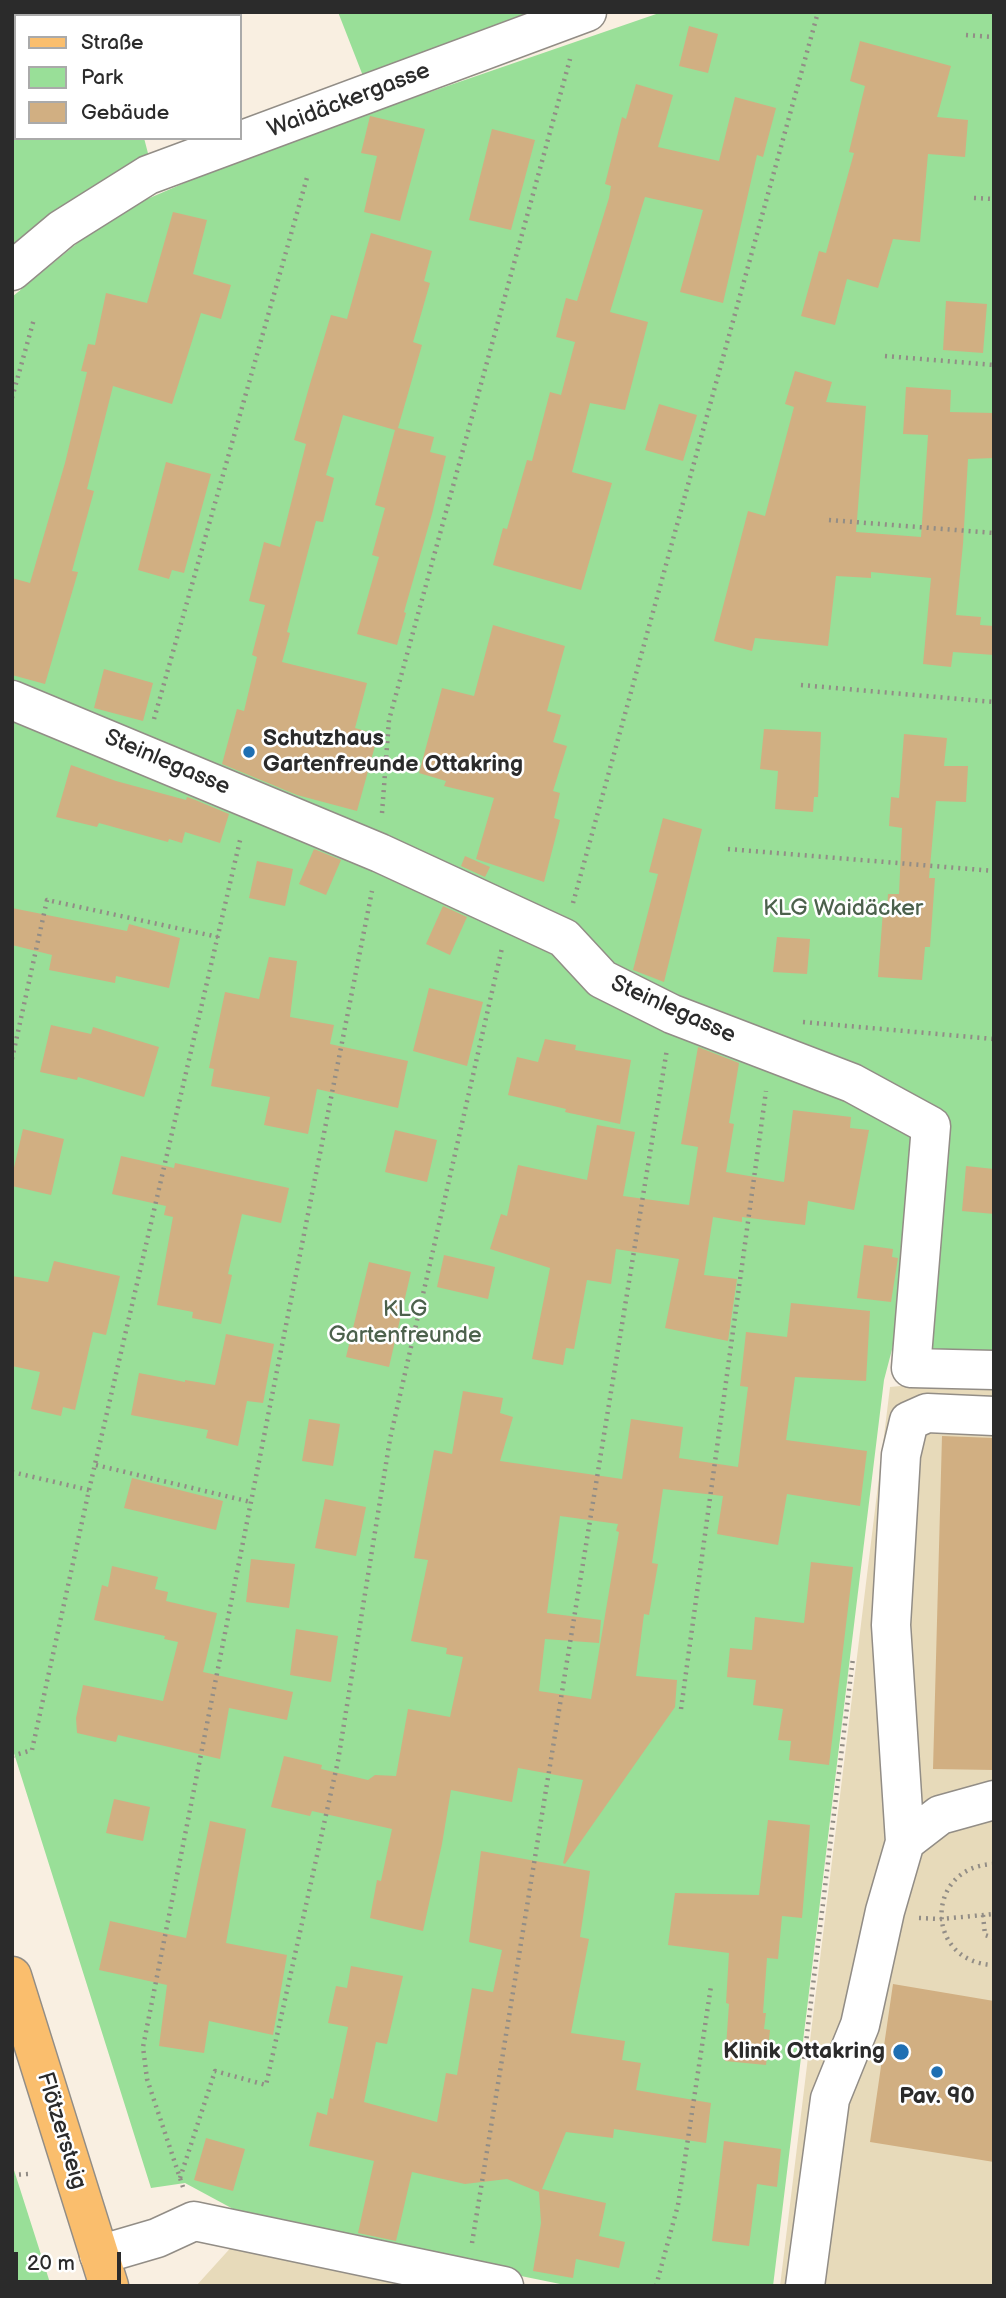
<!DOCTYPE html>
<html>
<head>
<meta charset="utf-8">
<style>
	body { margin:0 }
	#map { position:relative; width:1006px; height:2298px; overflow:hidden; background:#f9efe1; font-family:"Balsamiq Sans",sans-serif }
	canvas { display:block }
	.frame { position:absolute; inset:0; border:14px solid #2b2b2b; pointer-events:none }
	.legend { position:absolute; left:14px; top:14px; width:228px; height:126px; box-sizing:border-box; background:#fff; border:2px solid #aaa; margin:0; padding:9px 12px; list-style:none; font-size:21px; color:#2b2b2b }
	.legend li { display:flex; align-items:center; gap:14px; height:35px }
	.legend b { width:35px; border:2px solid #aaa }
	.scale { position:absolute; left:14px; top:2252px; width:107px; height:32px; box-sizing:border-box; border:4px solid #2b2b2b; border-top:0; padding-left:9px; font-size:21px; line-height:24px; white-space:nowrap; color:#2b2b2b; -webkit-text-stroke:5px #fff; paint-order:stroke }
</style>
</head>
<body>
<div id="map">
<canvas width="1006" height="2298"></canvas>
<div class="frame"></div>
<ul class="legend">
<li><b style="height:9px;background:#fabe6d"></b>Straße</li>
<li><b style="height:19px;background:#99df98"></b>Park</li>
<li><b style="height:19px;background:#d1af82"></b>Gebäude</li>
</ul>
<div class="scale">20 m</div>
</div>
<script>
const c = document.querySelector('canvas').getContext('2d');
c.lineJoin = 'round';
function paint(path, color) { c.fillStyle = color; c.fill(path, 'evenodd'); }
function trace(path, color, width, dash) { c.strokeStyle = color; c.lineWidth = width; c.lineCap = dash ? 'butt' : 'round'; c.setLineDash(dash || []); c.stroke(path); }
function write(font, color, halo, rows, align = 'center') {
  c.font = font + ' "Balsamiq Sans",sans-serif'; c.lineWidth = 5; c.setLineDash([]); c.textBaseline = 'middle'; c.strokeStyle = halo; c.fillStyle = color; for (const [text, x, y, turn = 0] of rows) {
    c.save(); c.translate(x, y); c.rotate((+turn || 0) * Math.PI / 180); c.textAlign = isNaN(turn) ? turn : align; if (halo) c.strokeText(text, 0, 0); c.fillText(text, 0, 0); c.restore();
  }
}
paint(new Path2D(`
	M932,1383H994V2286H780L890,1387Z
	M235,2243L446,2286H196Z`), '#e7daba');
paint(new Path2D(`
	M12,12H108L109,16H16V138H144L150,161L12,249Z
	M338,12H546L363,76Z
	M662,12H994V1354H949L917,1345L943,1124L12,692V297L81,240L145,200L196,178L288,141Z
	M12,716L552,941L920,1128L895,1338L884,1380L773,2286H570L354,2242L248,2217L185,2183L151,2188L12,1747Z
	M12,2166L13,2167L51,2286H12Z`), '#99df98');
paint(new Path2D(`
	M689,26L718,34L708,73L679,66Z
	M860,41L951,66L937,117L968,120L965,157L928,154L920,242L893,239L878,288L847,279L835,325L801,316L819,251L826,253L854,153L849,152L865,86L850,81Z
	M636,84L673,95L658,147L719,161L735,97L776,108L763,157L757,155L723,303L680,292L703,210L645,197L610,312L648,322L625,410L590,403L572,472L612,483L581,590L493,565L503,528L507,529L527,460L532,461L550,392L561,395L575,342L556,337L566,298L577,301L609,198L611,186L605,184L622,117L626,119Z
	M370,116L425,129L400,221L364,212L377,156L361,153Z
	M492,129L535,140L511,230L469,220Z
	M173,212L207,220L193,274L231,285L221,319L201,313L172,404L113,386L87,489L94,491L72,571L78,572L45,684L12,675V578L30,583L65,463L87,372L81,371L88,344L95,345L106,293L147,303Z
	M371,233L432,251L424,281L430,283L413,342L422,345L398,428L434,437L430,452L446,456L432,514L404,612L406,613L397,645L357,634L379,557L372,555L385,508L375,505L395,430L343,415L326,475L334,478L323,522L316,521L287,632L290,633L282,662L367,683L355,728L378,735L357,811L297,795L222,764L237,709L244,711L257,657L252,655L265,605L249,601L264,542L280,547L306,444L294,440L310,384L331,315L347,319Z
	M946,301L987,304L983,353L943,350Z
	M795,371L832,382L826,402L866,406L856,532L921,537L928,435L903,434L906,387L951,390L950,412L994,413V458L968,459L963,544L956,615L981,617L980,625L994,626V655L953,652L951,667L923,664L931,578L871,572V578L836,576L828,646L755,638L752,651L714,641L748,511L765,516L794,407L785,404Z
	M659,404L697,415L683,461L645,450Z
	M166,462L211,474L184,573L172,570L169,579L138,570Z
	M493,625L565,646L547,711L561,715L553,742L567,746L553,791L560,793L554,818L560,820L544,882L476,859L494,798L444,786L446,781L419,773L442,688L474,696Z
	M104,669L153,683L143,721L94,708Z
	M764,729L821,732L818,797H814L813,812L775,809L778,771L760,769Z
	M904,734L947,738L944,766H968L966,802L936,801L929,878H935L930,947H925L922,980L878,977L883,911H887L888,894H899L902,828L889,826L891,797L899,798Z
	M71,765L116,781L186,800L187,797L193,799L229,814L220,843L185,832L182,843L169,839L168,842L99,823L97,827L56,817Z
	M663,818L702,829L664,982L633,970L658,874L649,872Z
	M314,849L341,860L326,895L299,884Z
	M465,856L490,867L485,877L461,866Z
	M257,861L293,869L285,906L249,898Z
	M443,906L467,917L450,955L426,944Z
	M12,908L127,931L129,924L180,938L169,988L116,976L115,983L49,970L52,955L12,945Z
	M777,937L810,939L807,974L773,972Z
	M269,957L297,961L290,1017L334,1025L330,1044L408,1061L398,1108L317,1089L308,1134L264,1125L270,1097L211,1086L214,1069L209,1068L225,992L259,999Z
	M429,988L483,1002L467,1066L413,1051Z
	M51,1025L91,1034L93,1027L159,1047L144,1097L78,1077L77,1080L40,1072Z
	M545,1039L576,1045L575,1050L631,1060L620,1124L565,1112L566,1109L508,1095L517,1057L538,1062Z
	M698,1047L739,1063L729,1123L734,1124L726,1172L784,1182L793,1110L851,1117L850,1128L869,1130L854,1210L808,1201L805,1225L742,1217V1222L713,1217L704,1275L737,1279L728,1341L665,1328L679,1259L616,1249L611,1284L587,1280L574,1349L566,1348L563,1365L532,1359L550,1268L490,1249L501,1214L507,1216L518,1165L587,1180L597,1125L635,1132L623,1196L689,1205L698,1147L681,1144Z
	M23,1129L64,1139L51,1195L12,1186V1176Z
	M395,1130L437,1140L427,1182L385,1172Z
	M121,1156L174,1168L175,1163L289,1188L281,1223L242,1214L228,1274L232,1275L221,1324L192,1318L193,1312L157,1305L173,1217L164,1215L166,1206L112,1194Z
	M966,1166L994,1169V1214L962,1211Z
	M864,1245L893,1249L892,1257L898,1258L891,1302L857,1298Z
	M444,1255L495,1267L488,1299L437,1287Z
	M54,1261L120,1276L106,1335L93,1332L75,1410L63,1407L61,1416L31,1409L40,1372L12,1366V1276L48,1282Z
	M369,1262L411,1272L389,1367L346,1357Z
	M791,1303L870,1311L866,1381L795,1377L786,1440L867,1451L860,1506L787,1494L778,1545L717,1534L723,1496L663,1489L652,1563L658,1564L649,1615L644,1614L636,1676L677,1680L675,1707L565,1864L563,1863L583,1780L518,1768L512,1802L451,1790L442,1844L423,1931L370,1918L377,1880L381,1881L392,1829L312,1811L310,1816L271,1807L284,1756L322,1765L321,1769L368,1780L375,1775L396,1776L408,1709L450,1717L463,1657L446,1654L447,1648L411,1641L428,1560L414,1558L434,1450L452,1454L463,1391L503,1398L500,1413L513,1417L500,1461L622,1479L631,1419L683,1427L679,1458L738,1467L748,1387L740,1386L746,1332L787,1337ZM560,1516L618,1524L616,1531L619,1532L591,1699L539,1691L545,1639L599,1643L601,1620L547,1613Z
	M226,1334L274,1344L263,1403L247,1401L238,1446L206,1438L208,1430L131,1415L139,1373L185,1382V1380L215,1385Z
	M309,1419L340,1424L333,1466L302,1461Z
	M942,1436L994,1438V1770L933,1769Z
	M132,1478L223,1501L216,1530L124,1508Z
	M325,1499L366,1507L356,1556L315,1548Z
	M251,1559L295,1564L289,1608L246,1602Z
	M811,1562L853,1567L829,1765L789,1760L791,1741L778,1740L783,1709L753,1705L756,1680L727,1677L730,1648L752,1650L755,1617L804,1623Z
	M112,1566L158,1577L155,1589L168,1592L166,1601L217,1613L203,1672L293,1692L287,1720L229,1708L220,1759L118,1735L116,1742L77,1733L76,1718L83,1685L163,1701L178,1642L164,1639L165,1636L94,1620L102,1585L108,1587Z
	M296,1629L338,1636L331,1682L290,1675Z
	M114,1799L150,1807L143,1841L106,1833Z
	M768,1820L810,1825L802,1918L782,1916L778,1959L767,1958L763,2013H766L764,2029L770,2030L766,2065L725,2061L729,2004L726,2003L729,1953L668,1945L675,1893L759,1895Z
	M210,1821L246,1829L226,1943L287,1955L273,2035L209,2021L204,2053L159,2046L167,1985L99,1970L110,1921L186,1938Z
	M481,1851L590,1871L580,1937L589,1939L571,2033L625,2041L622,2060L641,2063L636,2090L711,2103L706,2143L614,2129L613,2138L566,2132L542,2189L606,2203L599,2236L625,2242L619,2268L576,2259L573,2278L533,2271L541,2223L539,2192L507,2179L465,2184L412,2172L396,2241L358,2233L374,2161L309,2146L317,2112L327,2115L330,2098L333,2099L348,2027L328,2023L336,1986L347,1988L351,1966L403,1976L387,2044L376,2042L364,2102L437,2122L446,2073L457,2075L472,1988L493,1992L502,1950L469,1942Z
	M893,1984L994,2001V2162L870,2142Z
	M206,2138L245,2149L233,2191L194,2180Z
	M724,2141L781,2149L777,2187L757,2184L749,2246L712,2241Z`), '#d1af82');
const minor = new Path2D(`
	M12,271L62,229L148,175L587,12
	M12,700L380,853L564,938L602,979L672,1014L852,1083L931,1126L911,1368L994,1370
	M905,1842L940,1815L994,1800
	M99,2255L157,2238L194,2221L504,2286
	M805,2286L830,2099L860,2025L885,1911L905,1842L891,1625L901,1455L909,1421L927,1413L994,1416`);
const major = new Path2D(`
	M12,1976L109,2286`);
trace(minor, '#928d86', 41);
trace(major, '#928d86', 41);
trace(new Path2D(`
	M103,12L104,16
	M966,35L994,37
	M974,198L994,199
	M885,356L994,365
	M12,398L34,319
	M829,520L994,533
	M801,685L994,702
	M154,719L308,174
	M382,813L389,720L570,59
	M728,849L994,871
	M573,903L818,12
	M803,1022L994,1039
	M12,1059L47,900L218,937
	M96,1465L251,1502
	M12,1472L89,1490
	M681,1709L766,1091
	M12,1756L32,1750L89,1490L241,836
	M994,1864C924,1866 924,1963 994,1965
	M983,1915L985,1935L994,1938
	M919,1918L941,1919L994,1914
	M804,2059L853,1658
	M12,2175L28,2174
	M180,2178L215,2071L266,2085L338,1761L390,1439L502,948
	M183,2187L147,2079L143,2047L372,891
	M472,2243L667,1049
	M656,2286L678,2205L711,1986`), '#928d86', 4.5, [2, 5]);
trace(minor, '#fff', 38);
trace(major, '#fabe6d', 38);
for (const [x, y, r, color] of [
	[249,752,7,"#1f6fb2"],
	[901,2052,9,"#1f6fb2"],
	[937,2072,7,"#1f6fb2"]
]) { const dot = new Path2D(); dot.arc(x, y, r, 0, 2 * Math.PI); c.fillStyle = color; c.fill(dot); trace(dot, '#fff', 2.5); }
write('23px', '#2b2b2b', '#fff', [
	["Waidäckergasse",349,101,-21],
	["Steinlegasse",167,763,23],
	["Steinlegasse",673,1010,24],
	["Flötzersteig",61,2131,73]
]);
write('bold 23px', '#2b2b2b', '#fff', [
	["Schutzhaus",263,739],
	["Gartenfreunde Ottakring",263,765],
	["Klinik Ottakring",885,2052,"right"],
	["Pav. 90",937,2097,"center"]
], 'left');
write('23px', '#4c614c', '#fff', [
	["KLG Waidäcker",843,909],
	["KLG",405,1310],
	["Gartenfreunde",405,1336]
]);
</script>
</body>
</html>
